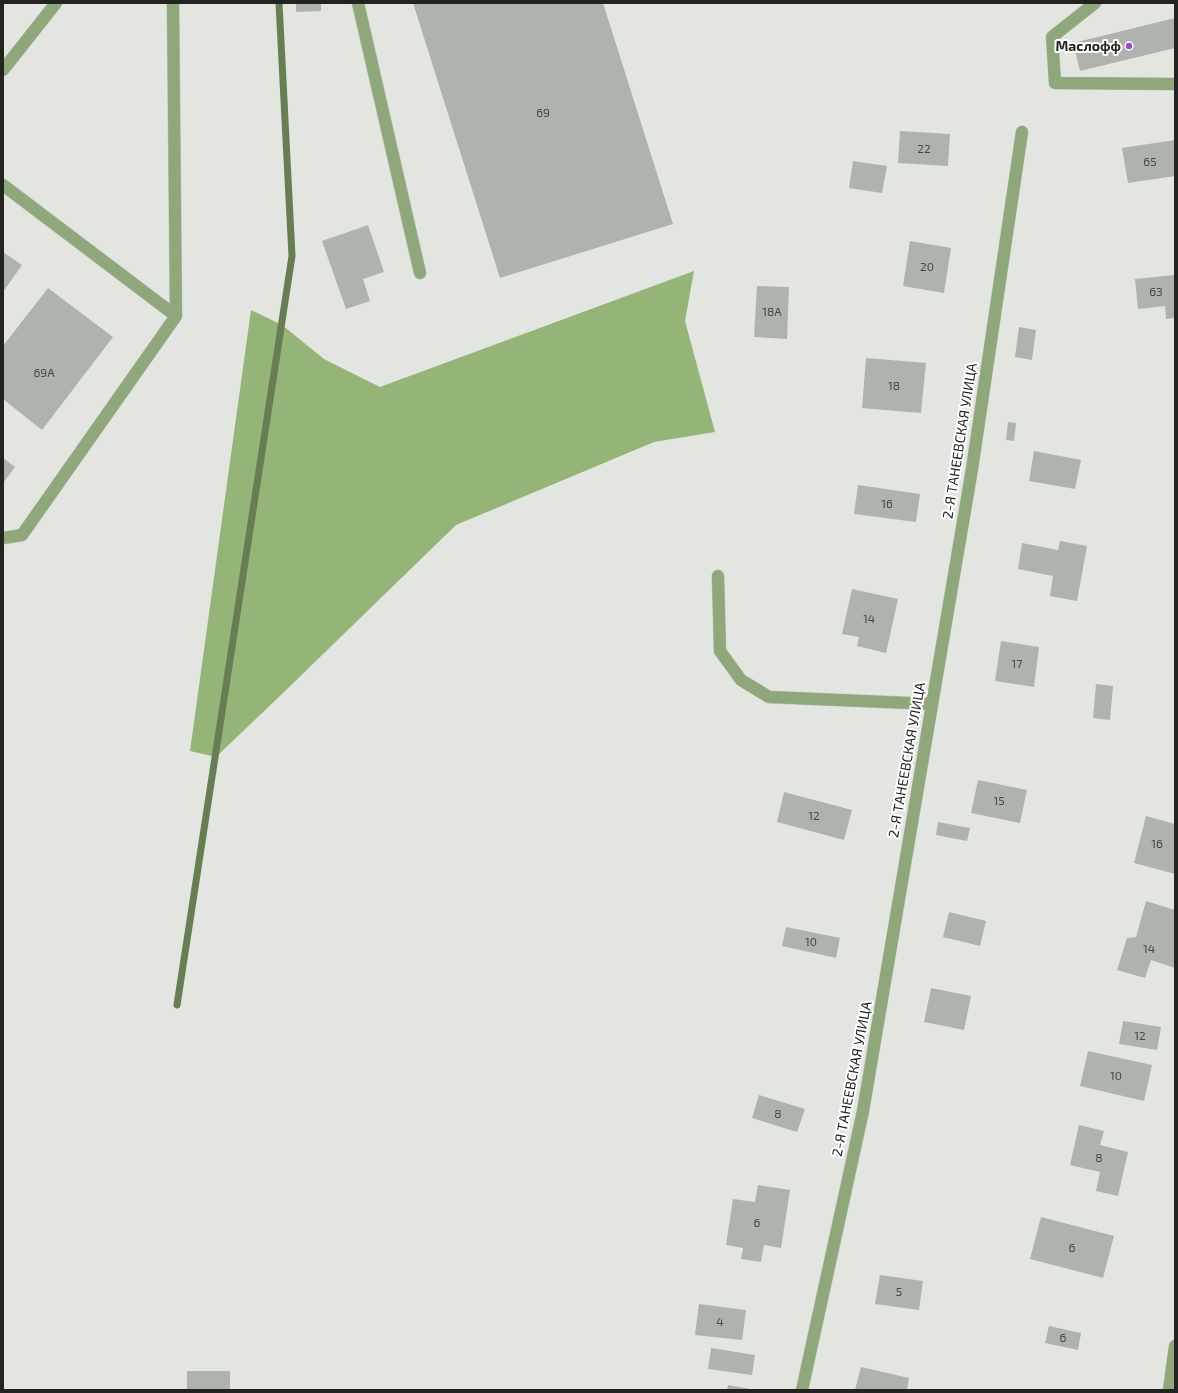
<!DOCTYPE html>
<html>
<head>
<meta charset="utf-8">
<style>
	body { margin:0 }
	#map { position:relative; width:1178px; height:1393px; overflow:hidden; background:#e3e6e0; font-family:"Exo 2",sans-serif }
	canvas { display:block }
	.frame { position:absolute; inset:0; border:4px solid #232422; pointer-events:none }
</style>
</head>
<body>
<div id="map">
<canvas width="1178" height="1393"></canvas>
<div class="frame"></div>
</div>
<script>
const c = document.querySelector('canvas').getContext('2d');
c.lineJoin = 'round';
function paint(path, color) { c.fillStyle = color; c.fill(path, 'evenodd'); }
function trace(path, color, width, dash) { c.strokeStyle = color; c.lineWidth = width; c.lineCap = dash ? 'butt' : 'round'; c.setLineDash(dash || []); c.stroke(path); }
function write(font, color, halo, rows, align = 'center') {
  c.font = font + ' "Exo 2",sans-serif'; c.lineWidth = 4; c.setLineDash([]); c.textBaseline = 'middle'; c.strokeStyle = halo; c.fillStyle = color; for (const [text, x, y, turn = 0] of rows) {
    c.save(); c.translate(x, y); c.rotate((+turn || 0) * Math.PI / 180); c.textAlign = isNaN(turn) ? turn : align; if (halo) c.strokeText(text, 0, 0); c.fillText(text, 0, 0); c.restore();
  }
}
paint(new Path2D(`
	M694,271L685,321L715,432L654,442L456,525L283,693L216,757L190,751L251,310L282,325L324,359L380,387Z`), '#94b478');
trace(new Path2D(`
	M177,1005L292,256L279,3`), '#687d54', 7);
paint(new Path2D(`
	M296,3H321V11L296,12Z
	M413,3H603L673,224L500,278Z
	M1175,18V48L1080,71L1073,43Z
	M900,131L950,134L948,166L898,163Z
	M1175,140V176L1128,183L1122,148Z
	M853,161L887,166L882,193L849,188Z
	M368,225L384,272L363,279L370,301L346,309L322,241Z
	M910,241L951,248L944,293L903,286Z
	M3,252L22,265L3,292Z
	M1175,275V318L1166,319L1165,306L1138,309L1135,279Z
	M757,286L789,287L787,339L754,337Z
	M48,288L113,337L42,430L3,399V346Z
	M1019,327L1036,330L1032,360L1015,357Z
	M866,358L926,363L921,413L862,408Z
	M1008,422L1016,423L1014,441L1006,440Z
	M1034,451L1081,460L1075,489L1029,481Z
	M3,458L15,467L3,483Z
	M858,485L920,494L916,522L854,514Z
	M1060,541L1087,546L1077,601L1050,596L1053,576L1018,569L1022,543L1058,550Z
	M852,589L898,599L886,653L857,646L859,637L842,634Z
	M1001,641L1039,647L1034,687L995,681Z
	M1096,684L1113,686L1110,720L1093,718Z
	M978,780L1027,790L1020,823L971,813Z
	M784,792L852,810L844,840L777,822Z
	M1146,816L1175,824V874L1134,863Z
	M938,822L970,828L967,841L936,835Z
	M1146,901L1175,910V968L1151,960L1145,978L1117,970L1127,938L1136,937Z
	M949,912L986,921L980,946L943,937Z
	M786,927L840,938L836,958L782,946Z
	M931,988L971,996L964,1030L924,1022Z
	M1123,1021L1161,1027L1157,1050L1119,1044Z
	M1088,1051L1152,1065L1144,1101L1080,1086Z
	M759,1095L805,1109L797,1132L752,1118Z
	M1079,1125L1104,1131L1100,1145L1128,1152L1118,1196L1096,1191L1100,1172L1070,1165Z
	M758,1185L790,1190L781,1248L764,1245L761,1262L741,1259L743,1248L726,1245L733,1199L755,1202Z
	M1041,1217L1114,1236L1103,1278L1030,1259Z
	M880,1275L923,1281L919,1310L875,1304Z
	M699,1304L746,1310L742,1340L695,1335Z
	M1049,1326L1081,1333L1078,1350L1045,1343Z
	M711,1348L755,1355L752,1375L708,1369Z
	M861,1367L909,1378L907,1390H855Z
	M187,1371H230V1390H187Z
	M728,1385L750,1389V1390H727Z`), '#afb3ad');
const lane = new Path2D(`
	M358,3L420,273
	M1095,3L1052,37L1055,83L1175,84
	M3,70L56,3
	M3,185L176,316
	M3,538L22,535L176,316L173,3
	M718,576L720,651L741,680L769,697L932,704`);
const street = new Path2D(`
	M802,1390L863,1111L972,469L1022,132
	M1169,1390L1175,1346`);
trace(lane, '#c0c3be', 13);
trace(street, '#c0c3be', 13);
trace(lane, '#8fa77b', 12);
trace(street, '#8fa77b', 12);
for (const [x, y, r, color] of [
	[1129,46,4,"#974fc2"]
]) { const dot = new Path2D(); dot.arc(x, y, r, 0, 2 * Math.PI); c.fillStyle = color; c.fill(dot); trace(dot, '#fff', 1.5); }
write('12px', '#464845', null, [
	["69",543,113],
	["22",924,149],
	["65",1150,162],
	["20",927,267],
	["63",1156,292],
	["18А",772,312],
	["69А",44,373],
	["18",894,386],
	["16",887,504],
	["14",869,619],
	["17",1017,664],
	["15",999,801],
	["12",814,816],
	["16",1157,844],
	["10",811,942],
	["14",1149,949],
	["12",1140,1036],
	["10",1116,1076],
	["8",778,1114],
	["8",1099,1158],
	["6",757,1223],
	["6",1072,1248],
	["5",899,1292],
	["4",720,1322],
	["6",1063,1338]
]);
write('bold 14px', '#232422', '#fff', [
	["Маслофф",1121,46]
], 'right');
write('14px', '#232422', '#fff', [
	["2-Я ТАНЕЕВСКАЯ УЛИЦА",960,441,-81],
	["2-Я ТАНЕЕВСКАЯ УЛИЦА",907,760,-80],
	["2-Я ТАНЕЕВСКАЯ УЛИЦА",852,1079,-79]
]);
</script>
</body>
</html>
